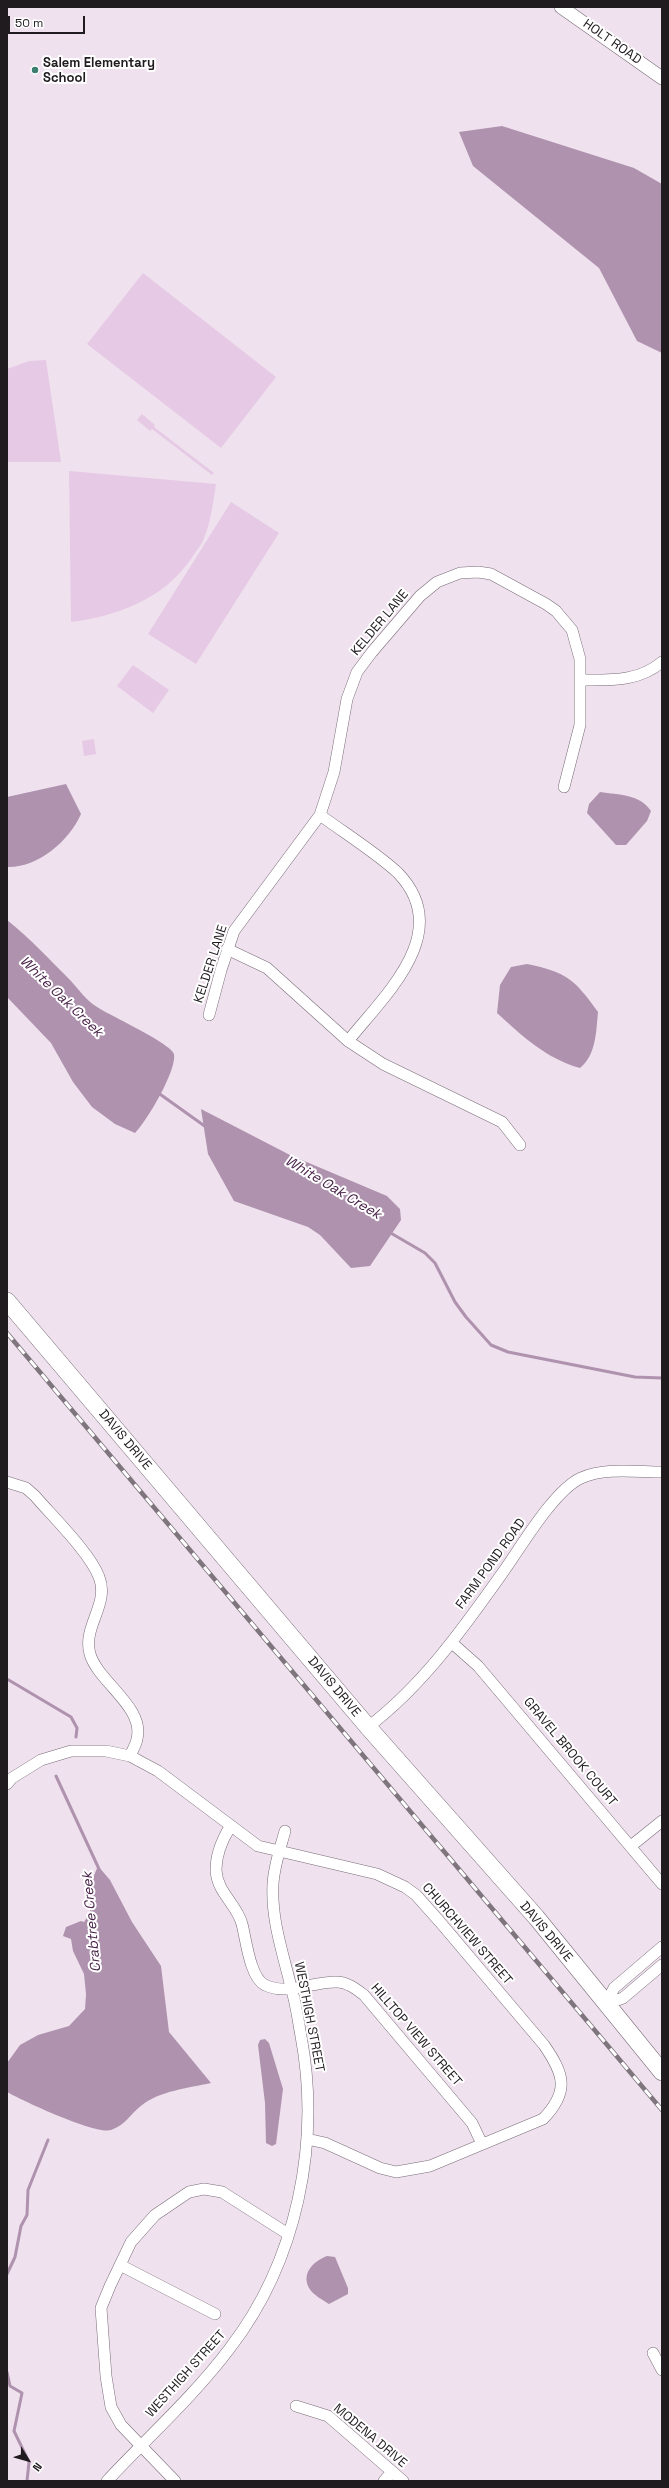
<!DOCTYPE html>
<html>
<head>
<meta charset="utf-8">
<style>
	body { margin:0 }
	#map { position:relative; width:669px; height:2488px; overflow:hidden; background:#efe1ee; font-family:"Space Grotesk",sans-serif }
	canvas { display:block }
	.frame { position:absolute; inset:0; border:8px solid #201b1f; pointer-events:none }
	.north { position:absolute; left:8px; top:2440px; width:40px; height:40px; -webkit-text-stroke:3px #fff; paint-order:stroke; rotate:127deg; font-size:11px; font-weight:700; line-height:16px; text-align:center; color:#201b1f }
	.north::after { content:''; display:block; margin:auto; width:14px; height:18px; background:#201b1f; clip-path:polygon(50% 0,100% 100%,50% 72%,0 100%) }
	.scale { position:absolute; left:8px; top:16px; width:77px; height:18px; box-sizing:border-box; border:2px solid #201b1f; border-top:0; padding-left:5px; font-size:12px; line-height:14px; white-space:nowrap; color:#201b1f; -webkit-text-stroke:3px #fff; paint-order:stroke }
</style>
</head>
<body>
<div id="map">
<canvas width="669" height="2488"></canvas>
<div class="frame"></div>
<div class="north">N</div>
<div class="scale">50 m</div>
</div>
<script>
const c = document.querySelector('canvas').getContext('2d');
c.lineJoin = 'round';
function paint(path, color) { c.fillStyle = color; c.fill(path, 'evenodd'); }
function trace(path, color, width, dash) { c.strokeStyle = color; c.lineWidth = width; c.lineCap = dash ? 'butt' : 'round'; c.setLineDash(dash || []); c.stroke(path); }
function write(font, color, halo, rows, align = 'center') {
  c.font = font + ' "Space Grotesk",sans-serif'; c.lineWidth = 4; c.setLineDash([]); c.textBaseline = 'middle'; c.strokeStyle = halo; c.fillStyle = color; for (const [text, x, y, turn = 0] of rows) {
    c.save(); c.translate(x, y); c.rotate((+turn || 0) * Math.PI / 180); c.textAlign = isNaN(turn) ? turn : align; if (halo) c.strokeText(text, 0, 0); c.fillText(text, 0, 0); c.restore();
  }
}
paint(new Path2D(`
	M143,273L276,377L221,448L87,344Z
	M46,360L61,462H7V369L29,361Z
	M142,414L155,425L154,427L214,473L212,475L152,429L150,431L137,420Z
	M69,471L216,484C213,503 211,521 204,538C202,545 195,552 191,559C163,599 118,616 71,622Z
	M231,502L279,533L196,664L148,634Z
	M133,665L169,690L153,713L117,686Z
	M94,739L96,754L84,756L82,741Z`), '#e6c9e5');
paint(new Path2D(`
	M502,126L634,168L662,184V353L637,341L599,268L473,166L459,132Z
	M66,784L81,814C69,841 38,868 7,867V797Z
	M600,792C619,795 640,794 651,811L647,821L626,845H616L587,813L589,804Z
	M7,920C30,938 50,960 71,981C79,990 87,1001 97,1007C109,1015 172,1044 174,1054C177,1070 147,1121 135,1133L115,1124L92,1107L73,1082L51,1043L7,997Z
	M527,964C567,972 575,980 598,1012C596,1033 596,1055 580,1068C547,1059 522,1036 497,1013L500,985L511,967Z
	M201,1109L290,1155L387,1196L400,1209L401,1220L370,1266L351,1268L320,1235L308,1227L234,1201L208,1154Z
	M98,1866L110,1880L132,1922L161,1966L169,2032L211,2083C188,2088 160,2091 142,2105C130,2114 126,2125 111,2130C96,2135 23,2101 7,2092V2063L20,2045L38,2035L69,2026L85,2009L86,1994L84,1974L73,1951L71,1939L63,1936L66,1927L81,1921L84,1922L90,1913V1885Z
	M265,2039L269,2043L283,2089L276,2144L272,2146L266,2143L265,2103L258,2045L260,2040Z
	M327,2256L335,2257L348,2288V2294L329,2304C323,2300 313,2295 309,2288C301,2273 314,2261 327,2256Z`), '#af92ae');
trace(new Path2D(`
	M157,1092L206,1127
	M389,1232L425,1253L435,1263L455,1302L466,1317L491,1345L508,1352L635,1377L662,1378
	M7,1679L71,1717L77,1728L76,1737
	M56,1776L99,1869
	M7,2274L15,2257L21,2226L27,2215L28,2190L48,2140
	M7,2372L10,2386L22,2393L14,2431L29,2462L27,2481`), '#af92ae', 3);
const minor = new Path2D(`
	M581,680C611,680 638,682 662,662
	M227,949L267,968L348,1041C385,995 455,932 398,873C378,854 343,832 320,815
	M209,1015L221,970L234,931L320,815L334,772L347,699L357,672L372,652L420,596L437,582L460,573L478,572L491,574L546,604L556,611L572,630L580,659V725L564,787
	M348,1041L383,1064L502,1122L520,1145
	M7,1482L26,1488L35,1496C53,1517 90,1553 99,1577C110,1604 82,1627 90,1654C98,1682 145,1707 137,1739C136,1745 132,1751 130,1756
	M452,1643L478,1666L662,1884
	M368,1727C422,1686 462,1630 501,1575C520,1549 553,1491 581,1478C605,1467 637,1472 662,1472
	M7,1784L12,1778L41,1760L71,1751H106L130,1756L158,1771L258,1846L377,1874L405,1887L416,1895L440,1922L544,2045C564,2074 570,2091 543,2119L430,2166L396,2172L380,2168L325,2143L307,2139
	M230,1827C222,1840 216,1854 216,1870C217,1893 237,1904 242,1924C246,1939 250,1978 265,1985C287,1996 314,1981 337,1982C347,1982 356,1989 364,1995L472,2123L482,2144
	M631,1846L662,1821
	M606,2004L614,1988L662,1947
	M606,2004L623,1998L662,1965
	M120,2265L215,2314
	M653,2353L662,2370
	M296,2406L328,2416L403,2481
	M107,2481C148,2437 194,2396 230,2348C297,2261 321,2143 301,2036C298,2020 296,2003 291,1987C283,1953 271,1920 273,1884C274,1866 280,1849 285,1831
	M175,2481L121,2425L111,2407L106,2376L101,2308L110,2286L131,2242L155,2215L189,2192L204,2189L222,2192L288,2234
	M384,2481L392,2472`);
const tertiary = new Path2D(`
	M561,7L662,78`);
const primary = new Path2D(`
	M7,1301L368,1727L536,1917L662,2072`);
trace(minor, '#786c77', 12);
trace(tertiary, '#786c77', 14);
trace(primary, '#786c77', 18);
trace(minor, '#fff', 11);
trace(tertiary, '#fff', 13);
trace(primary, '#fff', 17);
const rail = new Path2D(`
	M7,1333L662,2110`);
trace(rail, '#7e757d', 4.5);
trace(rail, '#fff', 3, [9]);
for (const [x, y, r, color] of [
	[35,70,4,"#3b7e70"]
]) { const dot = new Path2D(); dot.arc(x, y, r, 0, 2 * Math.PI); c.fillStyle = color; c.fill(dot); trace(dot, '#fff', 1.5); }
write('13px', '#201b1f', '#fff', [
	["HOLT ROAD",612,42,35],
	["KELDER LANE",380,623,-50],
	["KELDER LANE",211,964,-72],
	["DAVIS DRIVE",125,1440,50],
	["FARM POND ROAD",491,1564,-54],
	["DAVIS DRIVE",334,1687,50],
	["GRAVEL BROOK COURT",570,1752,50],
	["DAVIS DRIVE",546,1932,50],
	["CHURCHVIEW STREET",467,1934,49],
	["WESTHIGH STREET",309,2017,79],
	["HILLTOP VIEW STREET",416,2035,49],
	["WESTHIGH STREET",186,2374,-48],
	["MODENA DRIVE",370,2436,40]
]);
write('bold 13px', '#201b1f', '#fff', [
	["Salem Elementary",43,63],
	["School",43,78]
], 'left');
write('italic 14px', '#4a234a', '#fff', [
	["White Oak Creek",61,997,44],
	["White Oak Creek",333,1188,31],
	["Crabtree Creek",92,1922,-95]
]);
</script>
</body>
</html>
